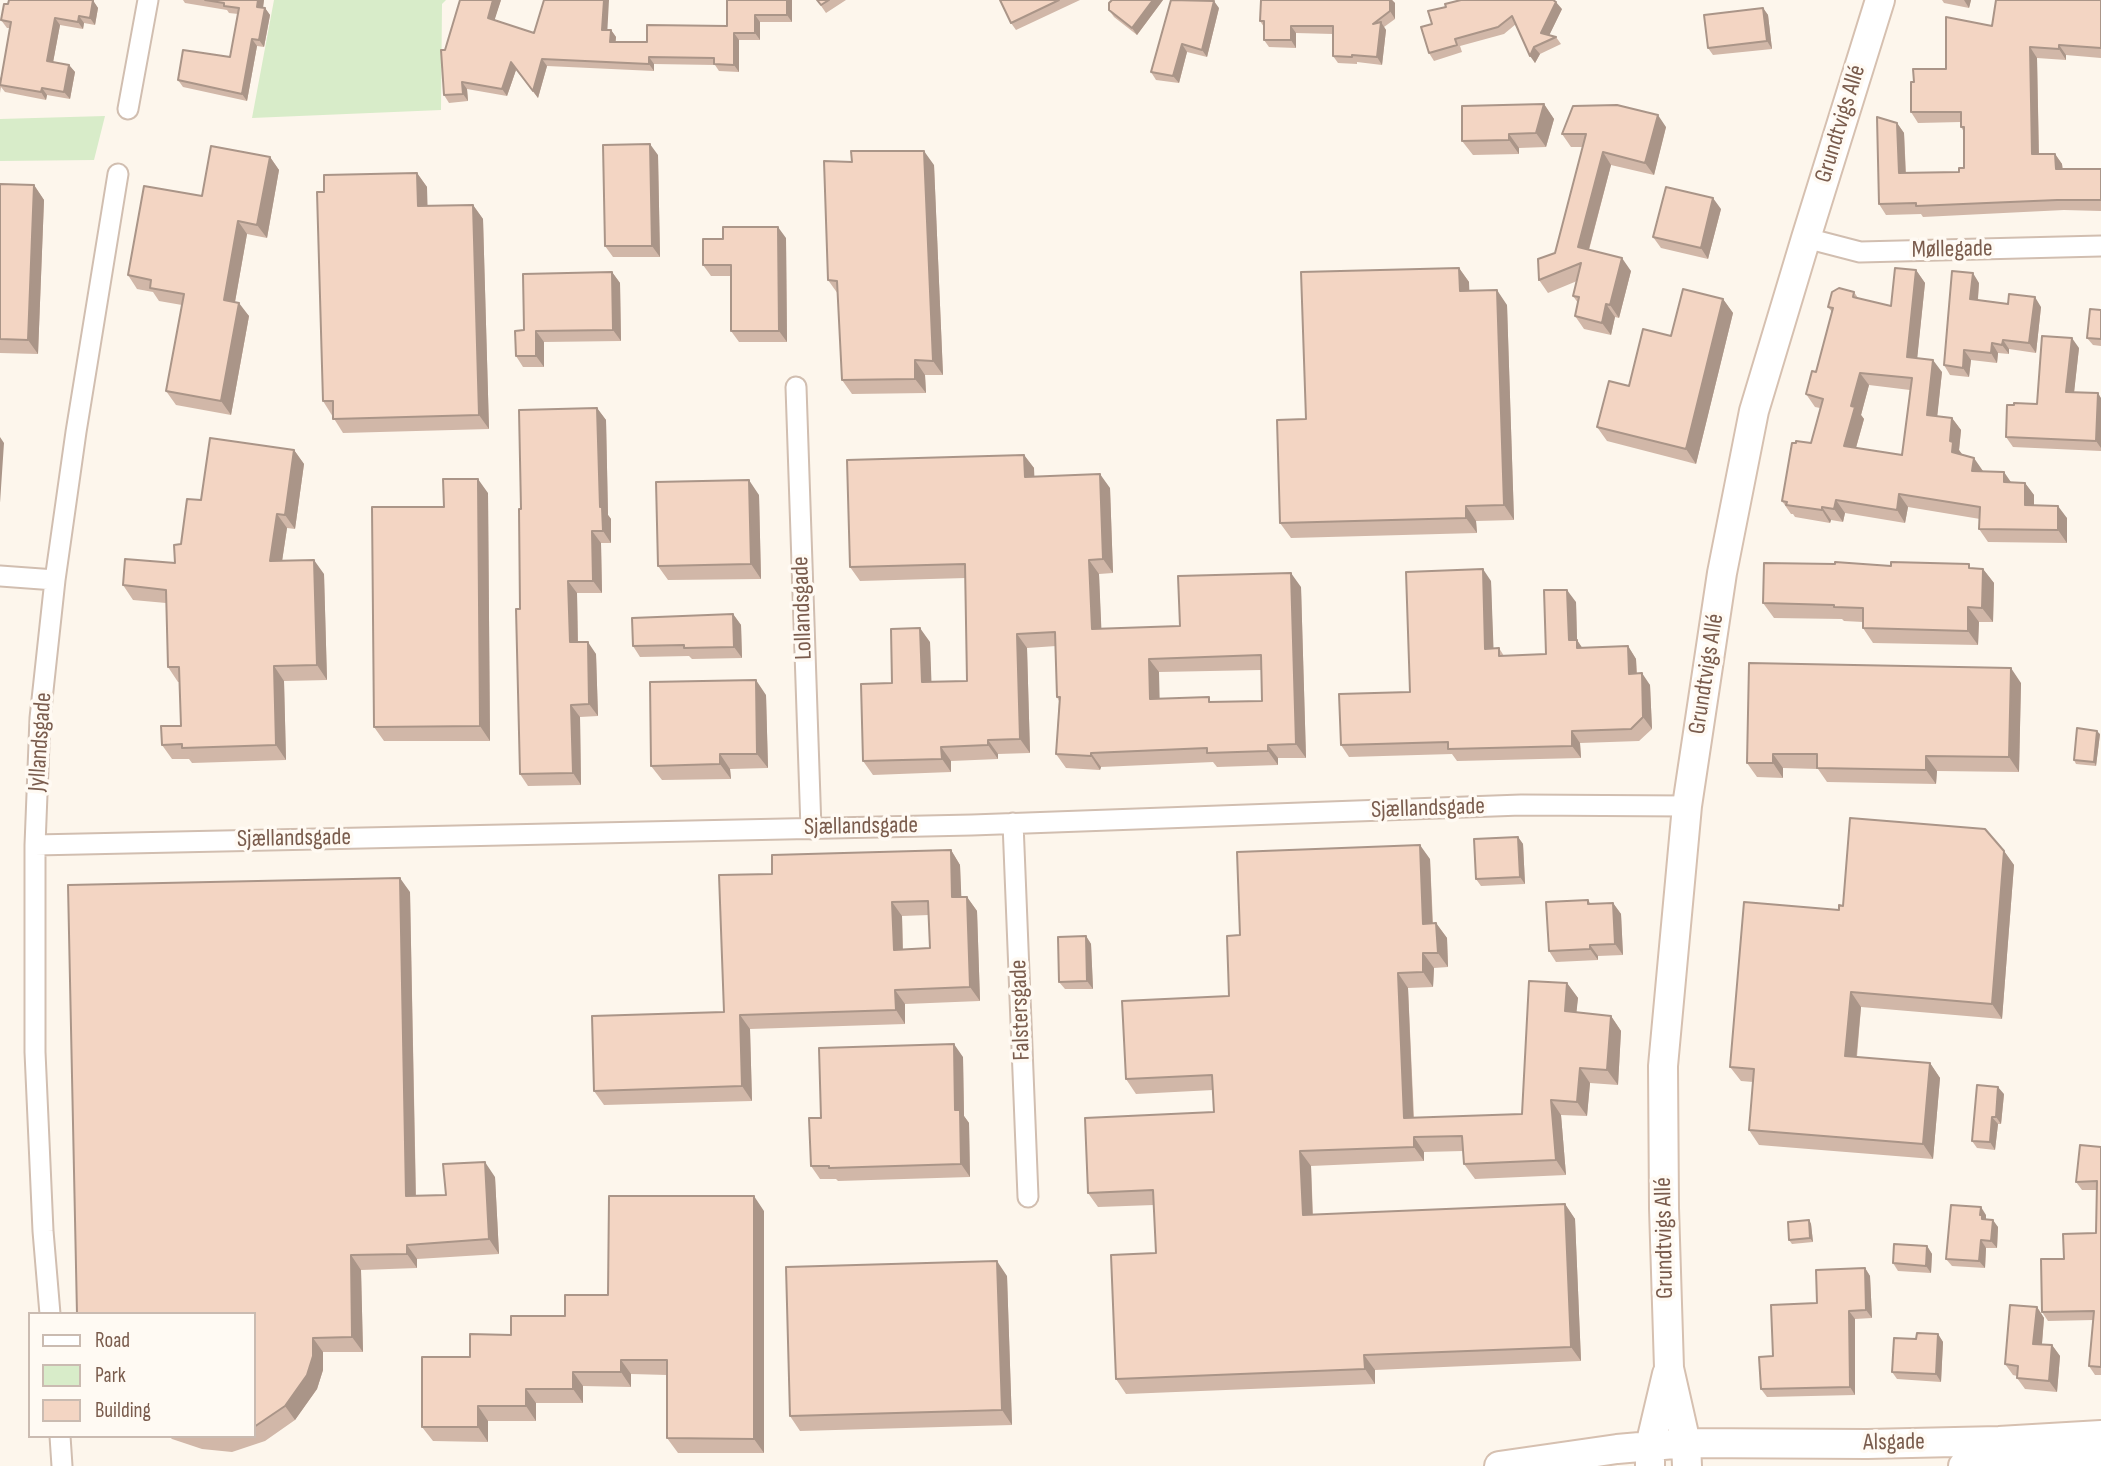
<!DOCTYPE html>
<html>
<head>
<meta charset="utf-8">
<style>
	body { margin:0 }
	#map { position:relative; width:2101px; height:1466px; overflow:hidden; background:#fdf6ec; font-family:"Sofia Sans Condensed",sans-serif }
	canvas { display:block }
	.legend { position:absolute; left:28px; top:1312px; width:228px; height:126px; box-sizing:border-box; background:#fffaf3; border:2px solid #cabbb1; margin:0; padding:9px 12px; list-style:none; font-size:21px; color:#7a5c4d }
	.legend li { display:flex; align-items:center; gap:14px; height:35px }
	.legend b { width:35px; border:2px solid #cabbb1 }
</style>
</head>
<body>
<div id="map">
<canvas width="2101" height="1466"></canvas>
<ul class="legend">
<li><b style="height:9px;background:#fff"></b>Road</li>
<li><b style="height:19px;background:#d8ecc9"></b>Park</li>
<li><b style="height:19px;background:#f3d5c3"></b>Building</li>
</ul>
</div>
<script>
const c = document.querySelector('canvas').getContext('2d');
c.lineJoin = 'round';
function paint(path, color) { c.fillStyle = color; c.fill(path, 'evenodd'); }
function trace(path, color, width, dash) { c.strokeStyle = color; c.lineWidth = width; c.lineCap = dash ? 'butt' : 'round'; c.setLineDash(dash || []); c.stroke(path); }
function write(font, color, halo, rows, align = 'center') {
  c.font = font + ' "Sofia Sans Condensed",sans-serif'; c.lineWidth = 7; c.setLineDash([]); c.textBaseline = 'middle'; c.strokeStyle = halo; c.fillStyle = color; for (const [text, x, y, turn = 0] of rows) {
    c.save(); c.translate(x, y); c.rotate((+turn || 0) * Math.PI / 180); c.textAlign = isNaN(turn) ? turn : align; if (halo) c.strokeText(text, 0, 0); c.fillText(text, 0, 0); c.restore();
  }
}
paint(new Path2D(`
	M274,0H446L442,4L441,110L252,118Z
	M105,116L94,160L0,161V119Z`), '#d8ecc9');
const street = new Path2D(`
	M128,109L148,0
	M1806,238L1860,252L2101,246
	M796,387L811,829
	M0,576L55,580
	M1013,823L1028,1197
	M35,845L972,825L1521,805L1687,806
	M50,1314L43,1231L35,1052V845L40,718L55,580L76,432L118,174
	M60,1436L62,1466`);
const secondary = new Path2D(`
	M1499,1466L1617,1449L1686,1443L1867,1444L1999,1441L2101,1435
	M1650,1466V1446L1667,1374
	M1687,1466L1686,1443L1669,1368L1664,1208L1663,1066L1687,806L1722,573L1754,411L1806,238L1880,0
	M1963,1466L2101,1461`);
trace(street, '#d1beb0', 23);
trace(secondary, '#d6c0b0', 32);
trace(street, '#fff', 19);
trace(secondary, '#fff', 28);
paint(new Path2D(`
	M183,0H264L263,8H265L270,15L264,47L257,46L247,101L183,87L178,80L230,57L238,14L229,13L227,10L185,3Z
	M501,0L494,20L534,33L611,30L616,37L615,42H647L727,26L792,0V22H760V40H739V72L719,71L715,65L654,64V71L547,66L538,98L516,70L507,96L467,89L468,101L449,103L444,95L445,50Z
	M817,0H846L826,13Z
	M1000,0H1080L1016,30L1011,23Z
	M1112,0H1163L1137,35L1114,17L1109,10Z
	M1261,0H1392L1395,3V19L1384,27L1386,30L1382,65L1357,62V64L1338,63L1333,56V34L1296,33V48L1269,47L1264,40V27L1260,21Z
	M1942,0H1971L1969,8L1944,3Z
	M2101,0V58L2066,55V60L2037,58L2039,154H2055L2062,164L2063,169H2101V211L2064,210L1923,217L1921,214L1886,215L1879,204L1897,123L1904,133L1906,173L1959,172L1964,168V132L1961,127V122L1918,123L1911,112L1914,82L1946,69L1992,26Z
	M94,2L98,8L95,25L84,23L83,29L60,25L53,62L69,65L75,72L70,99L47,95L46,100L5,92L1,87L0,93V77L1,78L10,28H7L1,20L8,4Z
	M1219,8L1207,57L1187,52L1179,83L1156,80L1151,72Z
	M1763,8L1768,15L1772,49L1713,55L1708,48Z
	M1562,9L1549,35L1556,37L1561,44L1540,54L1535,63L1516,24L1504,34L1460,46L1462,52L1434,61L1429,53L1421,27Z
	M1544,104L1554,119L1546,147L1519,148V154L1473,155L1462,141Z
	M1666,127L1654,175L1611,165L1589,250L1631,271L1619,318L1615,317L1611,335L1584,329L1575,316L1578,303L1573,296L1577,281L1548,293L1539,280L1555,253L1583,147H1571L1562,134Z
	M658,155L660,257H613L605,246Z
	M270,157L279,170L267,238L247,234L235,302L249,316L231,415L176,405L166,391L182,305L159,301L153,292L137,289L128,275L202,196Z
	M934,165L943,375H925L926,393L852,394L842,380L838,294L828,280Z
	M417,173L427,187V206L473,205L483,219L489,429L343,433L323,401L324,192Z
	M0,184L34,185L44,200L38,354L0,353Z
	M1721,209L1708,259L1661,248L1653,237Z
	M786,238L787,342H739L731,331V276H711L703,265Z
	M1459,268L1469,282V291L1507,305L1514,520L1476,521L1477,533L1291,538L1280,523L1306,419Z
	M1916,270L1925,283L1917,358L1942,372L1937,416L1952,418L1961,430L1959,450L1962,455L1983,471L2012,483H2025L2034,495V505L2067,518V543L1988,542L1979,529L1980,519L1908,507L1905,523L1845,513L1843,522L1831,520L1830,523L1795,517L1793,514H1791L1782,501L1811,443L1820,408L1815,407L1806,394L1816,372L1832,312L1828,307L1854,292L1858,298L1891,306ZM1869,385L1910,390L1902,455L1856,448L1864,419L1861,415Z
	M612,272L620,283L621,341L544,342V367H523L516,356L524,330Z
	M1979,283L1978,300L2041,307L2036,353L2009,349V354L1998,353L1997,363L1971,360L1969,377L1950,375L1944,365Z
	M1723,299L1733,313L1696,464L1607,441L1597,427L1629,386L1671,336Z
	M2101,310V346L2093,345L2087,338Z
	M2079,348L2074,392L2101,398V451L2013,447L2006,437L2014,405L2037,404Z
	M597,408L606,420L608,515L611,519V543H601L602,593H577L578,642L596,654L598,716L580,717L581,785L528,786L520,774L521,509Z
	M294,450L304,464L295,529L287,528L282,561L324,574L327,680L284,681L286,760L192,763L189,759H172L162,745L181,726L180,682H178L168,667L166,603L133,600L123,585L175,563L181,544L201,500Z
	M1024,455L1034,468V477L1110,488L1113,573L1099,574L1101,629L1180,626L1301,587L1306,758H1278V765L1217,767L1213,762L1101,767L1100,770L1066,768L1056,754L1059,701L1057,697L1056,646L1027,648L1030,753L998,754V759L951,761V772L873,775L863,761L892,683L930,642L931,682L967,681L966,578L860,581L850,567ZM1261,670L1262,701L1212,702L1159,699V672Z
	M488,493L490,741H384L374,727L444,507Z
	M759,495L761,579L668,580L658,566Z
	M1891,566L1983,569L1994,583L1993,622H1979L1978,645L1873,643L1863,628V622L1844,621L1842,619L1774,618L1763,603Z
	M1491,581L1493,648H1499L1504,656L1546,654L1576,602L1577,640L1582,648L1628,646L1636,659L1637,673L1650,685L1652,729L1639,741L1580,743L1581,758L1457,761L1452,754L1349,757L1341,745L1410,692Z
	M733,614L741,625L742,658L692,659L689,656L640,657L633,646Z
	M1749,663L2021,683L2019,772L1937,771L1936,784L1827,782L1818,769L1783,768V778L1757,777L1747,763Z
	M766,695L768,768L730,769L731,779L662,780L651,766Z
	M2100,734L2096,766L2076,764L2074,760Z
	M1518,837L1523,844L1525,884L1481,886L1476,879Z
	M951,850L960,865L961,897H967L977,911L980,1001L905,1004V1024L750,1029L752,1101L604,1105L594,1091L724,1012L772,874ZM929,915L930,948L903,949L902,916Z
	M2004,851L2014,865L2002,1019L1861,1007L1857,1057L1930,1063L1940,1078L1933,1159L1759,1145L1749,1130L1753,1082L1741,1081L1730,1067L1839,910L1843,906Z
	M1430,859L1433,923H1436L1447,938L1448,967L1434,968L1433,987L1408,988L1414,1118L1522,1114L1567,983L1578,998L1576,1012L1611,1016L1621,1031L1618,1085L1590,1083L1587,1116L1561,1115L1566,1175L1475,1179L1464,1164L1463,1151L1424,1152V1161L1311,1166L1313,1215L1565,1204L1575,1219L1581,1361L1375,1370V1384L1126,1394L1116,1379L1156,1253L1154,1205L1098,1207L1088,1193L1214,1112L1213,1090L1136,1094L1126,1079L1229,996L1240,935Z
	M410,892L416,1196L446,1195L495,1177L499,1254L417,1259V1268L361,1270L363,1352H323V1370L317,1389L295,1420L265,1441L232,1452L202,1449L172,1439L169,1436H254V1314Z
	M1588,900L1591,904L1613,903L1621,914L1623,955L1598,956V960L1556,962L1549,951Z
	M1086,936L1091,944L1093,989H1065L1059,982Z
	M963,1057L964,1116L969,1123L970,1177L838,1181L836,1179H820L811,1166L821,1118Z
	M2004,1094L2001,1124H1998L1995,1150L1977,1148L1972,1141Z
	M2101,1147V1375H2095L2089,1366L2093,1320L2048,1321L2042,1312L2064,1259L2096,1233L2097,1190H2082L2076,1182Z
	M764,1211V1453H678L667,1438V1375L631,1374V1387L583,1386V1403H536V1421H488V1442L433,1441L422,1427L470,1357L565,1316L608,1295Z
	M1986,1215V1219L1998,1227L1997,1248H1986L1985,1268L1952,1266L1946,1259Z
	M1809,1220L1811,1224L1813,1242L1792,1244L1789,1240Z
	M1927,1246L1932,1254L1931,1273L1898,1271L1893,1263Z
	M1865,1268L1870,1276L1872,1318L1855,1319V1395L1767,1397L1761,1389L1773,1356L1817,1303Z
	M1007,1276L1012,1425L800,1431L790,1416Z
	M2037,1307L2044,1318L2042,1344L2052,1345L2060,1356L2057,1392L2025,1389L2017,1378V1376L2013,1375L2005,1364Z
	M1938,1334L1943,1342L1941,1382L1897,1379L1892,1372L1916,1339Z`), '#d1b7a8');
paint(new Path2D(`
	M88,0H94V2L98,8L95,25L90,18Z
	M258,0H264L262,14L257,7Z
	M493,0H501L493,25L488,18Z
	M604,0H609L607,37L602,30Z
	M787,0H792V22L787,15Z
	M1153,0H1163L1137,35L1132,28Z
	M1390,0H1392L1395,3V19L1390,11Z
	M1964,0H1971L1969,8Z
	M1214,1L1219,8L1207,57L1202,50Z
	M1556,2L1562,9L1547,40L1541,33Z
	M265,8L270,15L264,47L259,40Z
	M1763,8L1768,15L1772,49L1767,41Z
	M755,15L760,22V40L755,33Z
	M79,16L84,23L83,29L78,22Z
	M55,18L60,25L52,68L47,61Z
	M1381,22L1386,30L1382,65L1377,57Z
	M1291,26L1296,33V48L1291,40Z
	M611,30L616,37L615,49L610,42Z
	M734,33L739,40V72L734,65Z
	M252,39L257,46L247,101L242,94Z
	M1182,44L1187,52L1179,83L1173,76Z
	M2059,45L2066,55V60L2059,49Z
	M1534,47L1540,54L1535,63L1530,56Z
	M2030,47L2037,58L2039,165L2032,154Z
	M649,57L654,64V71L649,64Z
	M542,59L547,66L538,98L533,91Z
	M511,62L516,70L507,96L502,89Z
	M69,65L75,72L70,99L64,92Z
	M462,82L467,89L468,101L463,94Z
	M42,88L47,95L46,100L41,92Z
	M1544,104L1554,119L1546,147L1536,133Z
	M1658,115L1666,127L1654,175L1645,163Z
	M1897,123L1904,133L1906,184L1899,173Z
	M1509,134L1519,148V154L1509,140Z
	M650,144L658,155L660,257L652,246Z
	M924,151L934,165L943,375L933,361Z
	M1603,152L1611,165L1586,260L1578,247Z
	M2055,154L2062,164L2063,180L2056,169Z
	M270,157L279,170L267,238L257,225Z
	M417,173L427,187L428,221L418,206Z
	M34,185L44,200L38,354L28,340Z
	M1713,198L1721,209L1708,259L1701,248Z
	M473,205L483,219L489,429L479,415Z
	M238,221L247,234L233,313L224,300Z
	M778,227L786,238L787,342L779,331Z
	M1622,258L1631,271L1619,318L1610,305Z
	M1459,268L1469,282L1470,306L1460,291Z
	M1916,270L1925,283L1916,370L1907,357Z
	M612,272L620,283L621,341L613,330Z
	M1973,273L1979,283L1977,309L1970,299Z
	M1497,290L1507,305L1514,520L1504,505Z
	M2035,297L2041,307L2036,353L2029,343Z
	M1723,299L1733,313L1696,464L1686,449Z
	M239,303L249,316L231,415L221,401Z
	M1606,304L1615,317L1611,335L1602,323Z
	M536,331L544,342V367L536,356Z
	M2072,338L2079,348L2073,402L2066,392Z
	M2003,340L2009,349V354L2002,345Z
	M1992,343L1998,353L1997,363L1991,353Z
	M1964,350L1971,360L1969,377L1963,368Z
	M915,360L925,375L926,393L915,379Z
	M1933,360L1942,372L1936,428L1927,415Z
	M1860,373L1869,385L1861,415L1864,419L1853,458L1844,446L1851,406Z
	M2098,393L2101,398V448L2096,441Z
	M597,408L606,420L608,515L611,519V543L603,531L600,507Z
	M1952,418L1961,430L1959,450L1962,454L1960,465L1952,452L1950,441Z
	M0,437L4,443L0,503Z
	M294,450L304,464L295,529L285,515Z
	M1024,455L1034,468L1035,491L1025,477Z
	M1974,458L1983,471H1972Z
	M2004,472L2013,485L2004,482Z
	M1100,474L1110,488L1113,573L1103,559Z
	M478,479L488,493L490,741L480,726Z
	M749,480L759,495L761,579L751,564Z
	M2025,483L2034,495V518L2025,505Z
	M1899,494L1908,507L1905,523L1897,510Z
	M1836,500L1845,513L1843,522L1834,509Z
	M1466,506L1476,521L1477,533L1466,518Z
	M2058,506L2067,518V543L2058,530Z
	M1822,507L1831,520L1830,523L1822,510Z
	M277,514L287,528L280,575L270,561Z
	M592,531L601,543L602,593L593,581Z
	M314,560L324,574L327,680L317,665Z
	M1089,560L1099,574L1102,643L1092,629Z
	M1483,569L1491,581L1494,661L1485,649Z
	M1983,569L1994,583L1993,622L1982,608Z
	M1291,573L1301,587L1306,758L1296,744Z
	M568,581L577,593L578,654L570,642Z
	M1567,590L1576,602L1577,640L1585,652L1586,660L1569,640Z
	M1968,607L1979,622L1978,645L1968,631Z
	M733,614L741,625L742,658L734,647Z
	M920,628L930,642L932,696L922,682Z
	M1017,634L1027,648L1030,753L1020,739Z
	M588,642L596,654L598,716L589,704Z
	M1628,646L1636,659L1637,686L1629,674Z
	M1149,659L1159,672L1160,713L1150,699Z
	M274,666L284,681L286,760L276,745Z
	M2011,668L2021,683L2019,772L2009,757Z
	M1642,673L1650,685L1652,729L1643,717Z
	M756,680L766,695L768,768L757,754Z
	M571,705L580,717L581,785L573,773Z
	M1572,731L1580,743L1581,758L1572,746Z
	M2097,731L2100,734L2096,766L2094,762Z
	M988,740L998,754V759L988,745Z
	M1268,745L1278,758V765L1268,751Z
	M941,747L951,761V772L942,759Z
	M1091,753L1101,767L1100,770L1091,756Z
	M720,754L730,769L731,779L720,764Z
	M1773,754L1783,768V778L1773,763Z
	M1926,756L1937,771L1936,784L1926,770Z
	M1518,837L1523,844L1525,884L1520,877Z
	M1420,845L1430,859L1433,938L1423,924Z
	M951,850L960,865L962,912L952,897Z
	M2004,851L2014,865L2002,1019L1992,1004Z
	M400,878L410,892L416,1211L406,1196Z
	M967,897L977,911L980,1001L970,987Z
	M892,902L902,916L903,964L894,950Z
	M1613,903L1621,914L1623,955L1615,944Z
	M1436,923L1447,938L1448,967L1438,953Z
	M1086,936L1091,944L1093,989L1087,981Z
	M1590,945L1598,956V960L1590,949Z
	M1423,953L1434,968L1433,987L1423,972Z
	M1398,973L1408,988L1414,1133L1404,1118Z
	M1567,983L1578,998L1575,1026L1565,1011Z
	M895,990L905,1004V1024L896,1010Z
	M1851,992L1861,1007L1855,1071L1845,1056Z
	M740,1015L750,1029L752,1101L742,1086Z
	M1611,1016L1621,1031L1618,1085L1607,1070Z
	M954,1044L963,1057L964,1116L969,1123L970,1177L961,1164L955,1110Z
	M1930,1063L1940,1078L1933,1159L1923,1144Z
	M1580,1068L1590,1083L1587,1116L1577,1102Z
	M1998,1087L2004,1094L2001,1124L1996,1117Z
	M1551,1100L1561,1115L1566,1175L1556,1160Z
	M1992,1117L1998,1124L1995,1150L1990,1142Z
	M1414,1137L1424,1152V1161L1414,1147Z
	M1300,1151L1311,1166L1313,1230L1303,1215Z
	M485,1162L495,1177L499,1254L489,1239Z
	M754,1196L764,1211V1453L754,1439Z
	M1565,1204L1575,1219L1581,1361L1571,1347Z
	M1981,1207L1986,1215V1220L1987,1226L1980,1215Z
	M1809,1220L1811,1224L1813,1242L1810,1238Z
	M1993,1220L1998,1227L1997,1248L1991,1241Z
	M1981,1240L1986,1248L1985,1268L1979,1261Z
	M407,1245L417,1259V1268L407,1254Z
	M1927,1246L1932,1254L1931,1273L1926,1266Z
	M351,1255L361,1270L363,1352L352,1337Z
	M997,1261L1007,1276L1012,1425L1002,1410Z
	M1865,1268L1870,1276L1872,1318L1866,1310Z
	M2037,1307L2044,1318L2041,1355L2033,1344Z
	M1849,1311L1855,1319V1395L1850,1387Z
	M1938,1334L1943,1342L1941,1382L1936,1374Z
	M313,1338L323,1352V1370L317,1389L295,1420L285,1406Z
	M2052,1345L2060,1356L2057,1392L2049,1381Z
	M1364,1355L1375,1370V1384L1365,1369Z
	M621,1360L631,1374V1387L621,1372Z
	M573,1372L583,1386V1403L573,1389Z
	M526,1389L536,1403V1421L526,1406Z
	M478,1406L488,1421V1442L478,1427Z`), '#aa9588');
const building = new Path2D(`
	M9,0H93L90,18L79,16L78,22L55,18L47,61L69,65L64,92L42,88L41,92L0,85L11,22L1,20L4,4H8Z
	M205,0H258L257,7L265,8L259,40L252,39L242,94L178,80L183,50L230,57L239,8L224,6V3Z
	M460,0H493L488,18L534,33L544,0H604L602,30H611L610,42H647V25L727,26V0H787V15H755V33H734V65L714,64V58L649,57V64L542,59L533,91L511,62L502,89L462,82L463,94L444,95L441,50H445Z
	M817,0H829L821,5Z
	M1000,0H1059L1011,23Z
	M1112,0H1153L1132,28L1109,10V3Z
	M1171,0L1214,1L1202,50L1182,44L1173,76L1151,72Z
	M1261,0H1390V11L1373,24L1381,22L1377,57L1352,55V57L1333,56V26H1291V40H1264V21H1260Z
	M1461,0H1553L1556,2L1541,33L1556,37L1534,47L1530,56L1512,16L1498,27L1455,39L1457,45L1429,53L1421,27L1432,24L1428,11L1446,7L1445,4Z
	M1996,0H2101V48L2059,45V49L2030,47L2032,154H2055L2056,169H2101V200H2057L1916,206V203L1879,204L1877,117L1897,123L1899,173L1959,172V168H1964V127H1961V112H1911V82H1914L1913,69H1946V17L1992,26Z
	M1763,8L1767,41L1708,48L1704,15Z
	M1544,104L1536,133L1509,134V140L1462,141V106Z
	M1617,105L1658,115L1645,163L1603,152L1578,247L1622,258L1610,305L1606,304L1602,323L1575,316L1579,297L1573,296L1581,263L1539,280L1538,259L1555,253L1586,134H1562L1573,106Z
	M650,144L652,246H605L603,145Z
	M211,146L270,157L257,225L238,221L224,300L239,303L221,401L166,391L184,294L150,288L151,280L128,275L144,186L202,196Z
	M851,151H924L933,361L915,360V379L842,380L837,281L828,280L824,161L852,162Z
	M417,173L418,206L473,205L479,415L333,419V401H323L317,192H324V175Z
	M0,184L34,185L28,340L0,339Z
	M1666,187L1713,198L1701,248L1653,237Z
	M723,227H778L779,331H731V265H703V239H723Z
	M1459,268L1460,291L1497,290L1504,505L1466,506V518L1280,523L1277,420L1306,419L1301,272Z
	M1895,268L1916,270L1907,357L1933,360L1927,415L1952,418L1950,441L1953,442L1952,452L1974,458L1972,471L2004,472V482L2025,483V505L2058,506V530L1979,529L1980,507L1899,494L1897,510L1836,500L1834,509L1822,507V510L1786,505L1787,502L1782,501L1792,443H1796V441L1811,443L1823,399L1806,394L1812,371L1816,372L1833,308L1828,307L1832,292L1839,288L1854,292L1853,297L1891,306ZM1860,373L1912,378L1902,455L1844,446L1855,407L1851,406Z
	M1952,271L1973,273L1970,299L2008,304L2009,294L2035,297L2029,343L2003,340L2002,345L1992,343L1991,353L1964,350L1963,368L1944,365Z
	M612,272L613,330L536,331V356H516L515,331L524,330L523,274Z
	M1683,289L1723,299L1686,449L1597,427L1609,381L1629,386L1643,329L1671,336Z
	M2090,309L2101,310V339L2087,338Z
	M2042,336L2072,338L2066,392L2098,393L2096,441L2006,437L2007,405H2014V403L2037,404Z
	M597,408L600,507H602L603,531H592L593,581H568L570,642H588L589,704L571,705L573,773L520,774L516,609H520L519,509H521L519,410Z
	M210,438L294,450L285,515L277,514L270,561L314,560L317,665L274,666L276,745L182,748V744L162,745L161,726H181L179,667H168L166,590L123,585L125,559L175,563L174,545L181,544L187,499L201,500Z
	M1024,455L1025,477L1100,474L1103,559L1089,560L1092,629L1180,626L1178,576L1291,573L1296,744L1268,745V751L1207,753V748L1091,753V756L1056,754L1060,697H1057L1055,632L1017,634L1020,739L988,740V745L941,747L942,759L863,761L861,684L892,683L891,629L920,628L922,682L967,681L965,564L850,567L847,460ZM1261,655L1262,701L1209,702V697L1150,699L1149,659Z
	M443,479H478L480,726L374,727L372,507H444Z
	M749,480L751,564L658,566L656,482Z
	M1835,562L1891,566V562L1969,564V568L1983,569L1982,608L1968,607V631L1863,628V608L1834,607V605L1763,603L1764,563L1835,564Z
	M1483,569L1485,649L1499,648V656L1546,654L1544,590H1567L1569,640H1577V648L1628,646L1629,674L1642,673L1643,717L1631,729L1572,731V746L1448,749V742L1341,745L1339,694L1410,692L1406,572Z
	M733,614L734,647L684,648V645L633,646L632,618Z
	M1749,663L2011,668L2009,757L1926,756V770L1817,768V754H1773V763H1747Z
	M756,680L757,754H720V764L651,766L650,682Z
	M2077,728L2097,731L2094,762L2074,760Z
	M1850,818L1985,829L2004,851L1992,1004L1851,992L1845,1056L1930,1063L1923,1144L1749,1130L1754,1069L1730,1067L1744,902L1839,910V905L1843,906Z
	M1518,837L1520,877L1476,879L1474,839Z
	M1420,845L1423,924L1436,923L1438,953H1423V972L1398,973L1404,1118L1522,1114L1529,981L1567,983L1565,1011L1611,1016L1607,1070L1580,1068L1577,1102L1551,1100L1556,1160L1464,1164L1462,1136L1414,1137V1147L1300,1151L1303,1215L1565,1204L1571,1347L1364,1355L1365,1369L1116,1379L1111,1255L1156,1253L1153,1190L1088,1193L1085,1118L1214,1112L1212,1075L1126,1079L1122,1001L1229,996L1227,936L1240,935L1237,852Z
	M951,850L952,897H967L970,987L895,990L896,1010L740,1015L742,1086L594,1091L592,1016L724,1012L719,875L772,874V855ZM928,901L930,948L894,950L892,902Z
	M400,878L406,1196L446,1195L443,1164L485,1162L489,1239L407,1245V1254L351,1255L352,1337L313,1338V1356L307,1375L285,1406L254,1427V1314H77L68,885Z
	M1588,900V904L1613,903L1615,944L1590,945V949L1549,951L1546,902Z
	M1086,936L1087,981L1059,982L1058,937Z
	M954,1044L955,1110H960L961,1164L829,1168V1166H811L809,1118H821L819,1048Z
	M1977,1085L1998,1087L1996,1117H1992L1990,1142L1972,1141Z
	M2080,1145L2101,1147V1367L2089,1366L2094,1311L2042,1312L2041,1259H2064L2063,1234L2096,1233L2097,1181L2076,1182Z
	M609,1196H754V1439L667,1438V1360H621V1372H573V1389H526V1406H478V1427H422V1357H470V1334L511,1335V1316H565V1295H608Z
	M1951,1205L1981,1207L1980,1215H1982V1219L1993,1220L1991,1241L1981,1240L1979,1261L1946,1259Z
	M1809,1220L1810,1238L1789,1240L1788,1222Z
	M1894,1244L1927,1246L1926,1266L1893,1263Z
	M997,1261L1002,1410L790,1416L786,1267Z
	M1865,1268L1866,1310L1849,1311L1850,1387L1761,1389L1759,1357L1773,1356L1771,1305L1817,1303L1816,1270Z
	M2010,1305L2037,1307L2033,1344L2052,1345L2049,1381L2017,1378L2018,1366L2005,1364Z
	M1917,1333L1938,1334L1936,1374L1892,1372L1894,1338L1916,1339Z`);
paint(building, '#f3d5c3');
trace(building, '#aa9588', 2);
write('24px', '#7a5c4d', '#fffaf3', [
	["Grundtvigs Allé",1841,124,-73],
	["Møllegade",1952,250,-1],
	["Lollandsgade",803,608,-92],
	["Grundtvigs Allé",1707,674,-81],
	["Jyllandsgade",41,742,-86],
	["Sjællandsgade",1428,809,-2],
	["Sjællandsgade",861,827,-1],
	["Sjællandsgade",294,839,-1],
	["Falstersgade",1021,1010,-92],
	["Grundtvigs Allé",1665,1238,-91],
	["Alsgade",1894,1443,-1]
]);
</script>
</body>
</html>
